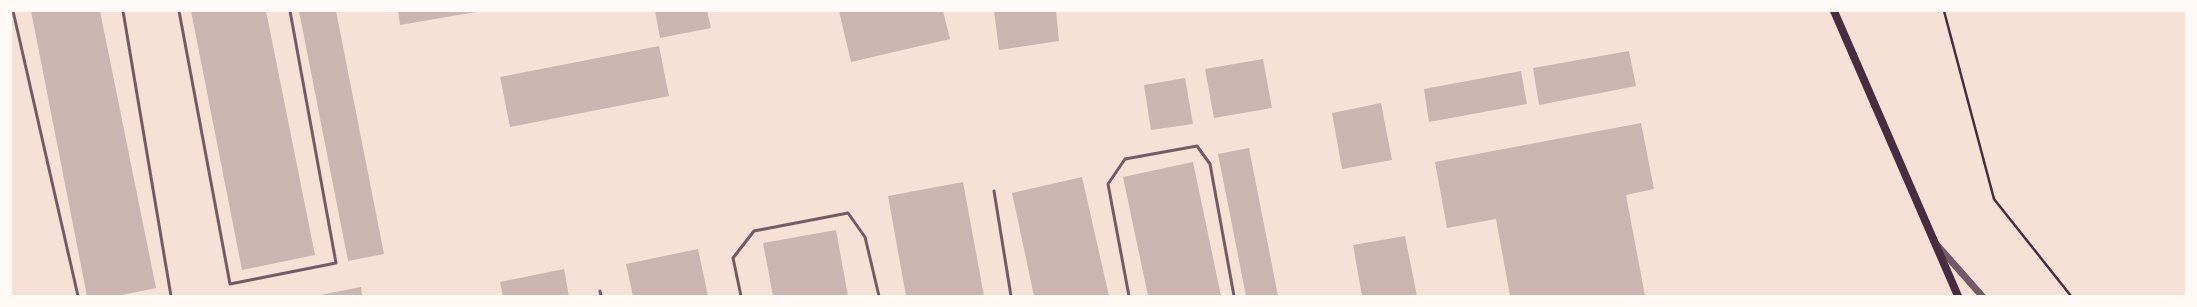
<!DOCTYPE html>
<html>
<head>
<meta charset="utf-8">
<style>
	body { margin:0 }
	#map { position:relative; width:2197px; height:307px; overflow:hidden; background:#f7e1d7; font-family:Overpass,sans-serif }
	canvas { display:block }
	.frame { position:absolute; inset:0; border:12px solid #fffaf5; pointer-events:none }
</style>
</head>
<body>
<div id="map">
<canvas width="2197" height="307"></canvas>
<div class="frame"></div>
</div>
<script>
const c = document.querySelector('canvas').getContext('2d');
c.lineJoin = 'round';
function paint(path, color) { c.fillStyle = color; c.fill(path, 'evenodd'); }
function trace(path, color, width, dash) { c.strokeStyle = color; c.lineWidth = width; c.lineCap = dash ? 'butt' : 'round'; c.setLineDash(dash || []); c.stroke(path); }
paint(new Path2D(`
	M31,11H100L156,288L117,296H87Z
	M191,11H266L315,255L242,270Z
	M299,11H336L384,254L348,261Z
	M398,11H476V12L400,25Z
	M655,11H707L711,28L660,38Z
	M839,11H943L950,39L851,62Z
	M994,11H1056L1059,41L999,50Z
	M659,46L669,96L510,127L500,77Z
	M1629,51L1636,86L1539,105L1533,68Z
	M1263,59L1272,108L1214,118L1205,69Z
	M1521,71L1527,104L1429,122L1424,89Z
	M1185,78L1193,124L1151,130L1144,85Z
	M1381,103L1392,160L1342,169L1332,113Z
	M1641,123L1654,189L1626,195L1645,296H1510L1496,219L1447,228L1435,162Z
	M1249,148L1278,296H1246L1218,154Z
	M1193,162L1221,296H1148L1123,177Z
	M1082,177L1109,296H1034L1012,193Z
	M963,182L984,296H906L888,196Z
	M836,230L848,296H773L763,243Z
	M1405,236L1417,296H1362L1353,245Z
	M698,249L708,296H633L626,264Z
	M564,269L569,296H503L500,282Z
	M361,287L362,296H320V295Z`), '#ccb4b1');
trace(new Path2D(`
	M1944,11L1994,199L2071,296`), '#4a2c40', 2.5);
trace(new Path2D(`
	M13,11L78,296
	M123,11L171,296
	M179,11L230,284L336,263L290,11
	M994,191L1011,296
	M600,291L601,296
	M741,296L733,258L754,231L848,213L865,237L879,296
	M1129,296L1108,184L1125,159L1197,146L1210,164L1234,296`), '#755966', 3);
trace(new Path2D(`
	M1937,245L1982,296`), '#755966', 7);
trace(new Path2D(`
	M1834,11L1958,296`), '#4a2c40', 8);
</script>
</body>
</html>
